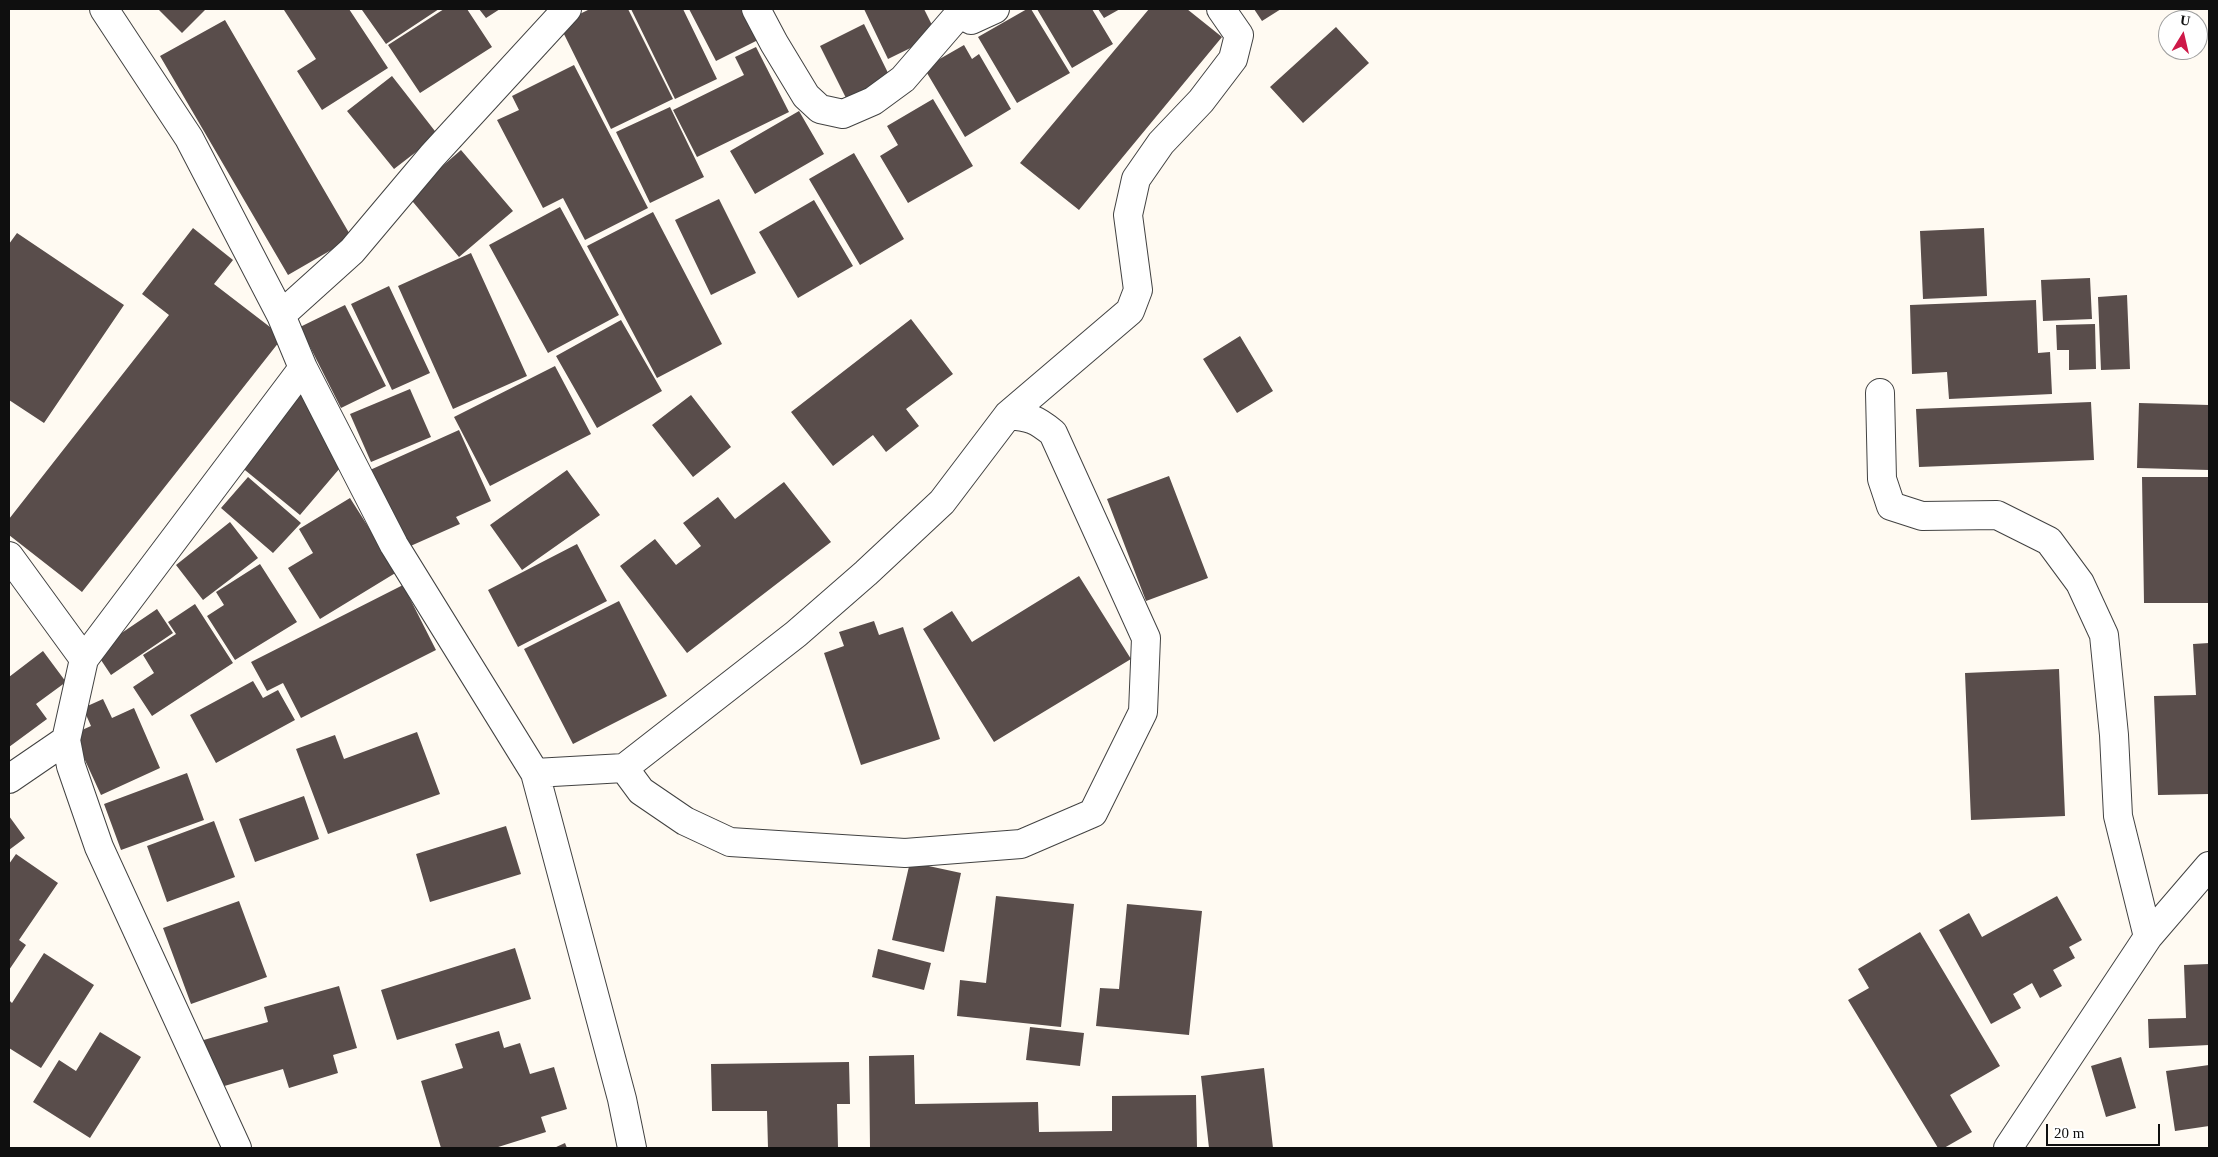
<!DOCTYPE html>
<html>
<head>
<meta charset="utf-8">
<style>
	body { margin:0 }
	#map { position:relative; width:2218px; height:1157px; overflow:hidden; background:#fffaf2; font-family:Georgia,serif }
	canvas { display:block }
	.frame { position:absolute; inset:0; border:10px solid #0f0f0f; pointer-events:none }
	.north { position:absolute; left:2158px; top:10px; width:50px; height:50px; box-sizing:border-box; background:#fff; border:1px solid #9f9f9f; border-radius:50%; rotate:9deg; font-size:14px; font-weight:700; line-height:20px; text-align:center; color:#0f0f0f }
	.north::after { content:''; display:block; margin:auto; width:18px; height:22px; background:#ce1948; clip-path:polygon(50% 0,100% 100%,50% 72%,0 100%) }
	.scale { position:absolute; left:2046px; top:1124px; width:114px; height:22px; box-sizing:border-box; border:2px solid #0f0f0f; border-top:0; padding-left:6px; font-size:15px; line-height:18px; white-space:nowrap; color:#0f0f0f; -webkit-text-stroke:4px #fff; paint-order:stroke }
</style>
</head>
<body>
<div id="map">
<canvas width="2218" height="1157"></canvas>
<div class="frame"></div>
<div class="north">U</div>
<div class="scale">20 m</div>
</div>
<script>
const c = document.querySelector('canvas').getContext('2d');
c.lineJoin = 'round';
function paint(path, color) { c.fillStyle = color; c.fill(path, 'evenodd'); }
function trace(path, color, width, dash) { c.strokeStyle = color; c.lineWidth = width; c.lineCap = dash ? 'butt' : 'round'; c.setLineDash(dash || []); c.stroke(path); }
paint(new Path2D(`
	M158,9H206L182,33Z
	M286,9H349L388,68L322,110L297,71L316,59L284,10Z
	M364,9H439L386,44L362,10Z
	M444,9H467L492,47L420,93L388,45Z
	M479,9H500L486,18Z
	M590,9H628L673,99L611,129L559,24Z
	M631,9H683L717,79L675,99Z
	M689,9H749L764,37L716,61Z
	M864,9H924L937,35L888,59Z
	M1027,9H1031L1070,73L1017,103L978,37Z
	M1037,9H1092L1113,44L1072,68Z
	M1098,9H1120L1104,18Z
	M1149,9H1187L1222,37L1079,210L1020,163Z
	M1254,9H1281L1262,21Z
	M225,20L352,238L288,275L160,56Z
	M864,24L891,79L847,100L820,46Z
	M1336,27L1369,63L1303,123L1270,87Z
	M964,45L972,59L979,54L1011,109L965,137L924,68Z
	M756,47L789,112L697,157L673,110L744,75L735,57Z
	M574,65L648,208L585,240L563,198L543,208L497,120L519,110L512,96Z
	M392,76L438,135L394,169L347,111Z
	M933,99L973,166L908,203L880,156L898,145L887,126Z
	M670,107L704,177L650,203L616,132Z
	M799,111L824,154L755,194L730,151Z
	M461,150L513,211L459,257L408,196Z
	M854,153L904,239L860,265L809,179Z
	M719,199L756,273L711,295L675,220Z
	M814,200L853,266L798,298L759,232Z
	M560,207L619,315L548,353L489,245Z
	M653,212L722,344L657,378L587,246Z
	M193,228L233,260L214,284L283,337L82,592L9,535V519L169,315L142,294Z
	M1984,228L1987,296L1923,299L1920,231Z
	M17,233L124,305L44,423L9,400V244Z
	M471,253L527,376L453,409L398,286Z
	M2090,278L2092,319L2043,321L2041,280Z
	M389,286L430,373L392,390L351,304Z
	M2127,295L2130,369L2101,370L2098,297Z
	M2036,300L2038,353L2050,352L2052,394L1949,399L1947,372L1912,374L1910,305Z
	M345,305L386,386L341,408L300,327Z
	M911,319L953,374L906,409L919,426L886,452L873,435L833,466L791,412Z
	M621,320L662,391L597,428L556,356Z
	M2095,324L2096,369L2069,370V350H2057L2056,325Z
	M1240,336L1273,391L1237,413L1203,359Z
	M555,366L591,434L490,486L454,417Z
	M410,389L431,437L371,462L350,414Z
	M302,393L340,468L300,515L240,466Z
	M691,395L731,447L693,477L652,425Z
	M2091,402L2094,460L1919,467L1916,409Z
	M2139,403L2209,405V470L2137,468Z
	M459,430L491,501L456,517L460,524L406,548L370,470Z
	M567,470L600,515L522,570L490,525Z
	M1169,476L1208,578L1146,601L1107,499Z
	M248,477L301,523L273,553L221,508Z
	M2142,477H2209V603H2144Z
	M784,482L831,542L687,653L620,566L655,539L676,565L701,546L683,523L718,497L735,519Z
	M350,498L397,572L320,619L288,568L313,553L299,529Z
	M230,522L258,558L203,600L176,565Z
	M577,544L607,601L518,647L488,590Z
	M260,564L297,622L235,660L207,616L224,605L216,592Z
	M1079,576L1131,659L994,742L923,629L952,611L972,642Z
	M403,585L436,650L301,718L283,683L267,691L251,662Z
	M619,601L667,696L573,744L524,649Z
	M195,604L233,663L152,716L133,687L154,673L143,655L176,634L168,622Z
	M157,609L173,633L111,675L95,651Z
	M874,621L879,635L903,627L940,739L861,765L824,653L844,646L839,632Z
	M2209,643V794L2158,795L2154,696L2196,695L2193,644Z
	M43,651L66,682L36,704L47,719L9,747V677Z
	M2059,669L2065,816L1971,820L1965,673Z
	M253,681L263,698L278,690L295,720L216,763L190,715Z
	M103,699L112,718L134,708L160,768L101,795L73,734L91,726L83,708Z
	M417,732L440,794L328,834L296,749L335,735L344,759Z
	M187,773L204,820L121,850L104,804Z
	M304,796L319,839L255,862L239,819Z
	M9,816L25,838L9,850Z
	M214,821L235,877L167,902L147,846Z
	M506,826L521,874L430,902L416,854Z
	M16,854L58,883L19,940L26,945L9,970V864Z
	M910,862L961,873L944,952L892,940Z
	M996,896L1074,904L1061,1027L957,1016L960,980L986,983Z
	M2057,896L2082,940L2069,947L2075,958L2053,970L2062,986L2040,998L2032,983L2013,994L2021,1008L1991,1024L1939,930L1969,913L1982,937Z
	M239,901L267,977L191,1004L163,928Z
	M1127,904L1202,911L1189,1035L1096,1026L1100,988L1119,989Z
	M1920,932L2000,1066L1950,1095L1972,1132L1944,1148H1938L1848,1000L1869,988L1858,969Z
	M515,948L531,999L397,1040L381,990Z
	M878,949L931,963L924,990L872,977Z
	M44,953L94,985L41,1068L9,1048V1000L12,1003Z
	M2209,964V1045L2149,1048L2148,1019L2186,1018L2184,965Z
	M339,986L357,1048L333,1055L338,1073L289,1088L283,1069L214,1089L200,1041L268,1022L264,1007Z
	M1030,1027L1084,1033L1080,1066L1026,1060Z
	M499,1031L504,1048L520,1043L530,1074L554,1067L567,1109L541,1117L546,1132L495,1148H441L421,1081L463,1068L455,1044Z
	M100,1032L141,1057L90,1138L33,1102L59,1060L76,1071Z
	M914,1055L915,1104L1038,1102L1039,1132L1112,1131V1096L1196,1095L1197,1148H870L869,1056Z
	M2121,1057L2136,1108L2106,1117L2091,1066Z
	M849,1062L850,1104H837L838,1148H768L767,1111H712L711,1064Z
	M2209,1065V1126L2175,1131L2166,1071Z
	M1264,1068L1273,1148H1209L1201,1076Z
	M565,1143L567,1148H554Z`), '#594d4b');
const minor = new Path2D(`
	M104,9L189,138L281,315L303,368L394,545L535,773L622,1099L632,1148
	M756,9L774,43L806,96L820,109L843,114L873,101L903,79L960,13
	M958,9L960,13L971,20L995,9
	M281,315L352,251L432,156L567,9
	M1880,393L1882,479L1891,506L1922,516L1997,515L2049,541L2080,583L2104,635L2114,735L2118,816L2148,937
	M9,556L84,659
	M624,768L796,634L866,573L942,502L1008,415L1130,311L1138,290L1128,215L1136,179L1161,143L1201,101L1233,59L1239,35L1221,9
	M535,773L624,768L641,791L685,821L730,842L905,853L1021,844L1093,813L1143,712L1146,638L1053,433C1036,419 1030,417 1008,415
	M9,779L66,740
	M237,1148L99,847L71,766L66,740L84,659L303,368
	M2008,1148L2148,937L2209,866`);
trace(minor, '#424242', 30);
trace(minor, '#fff', 28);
</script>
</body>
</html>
